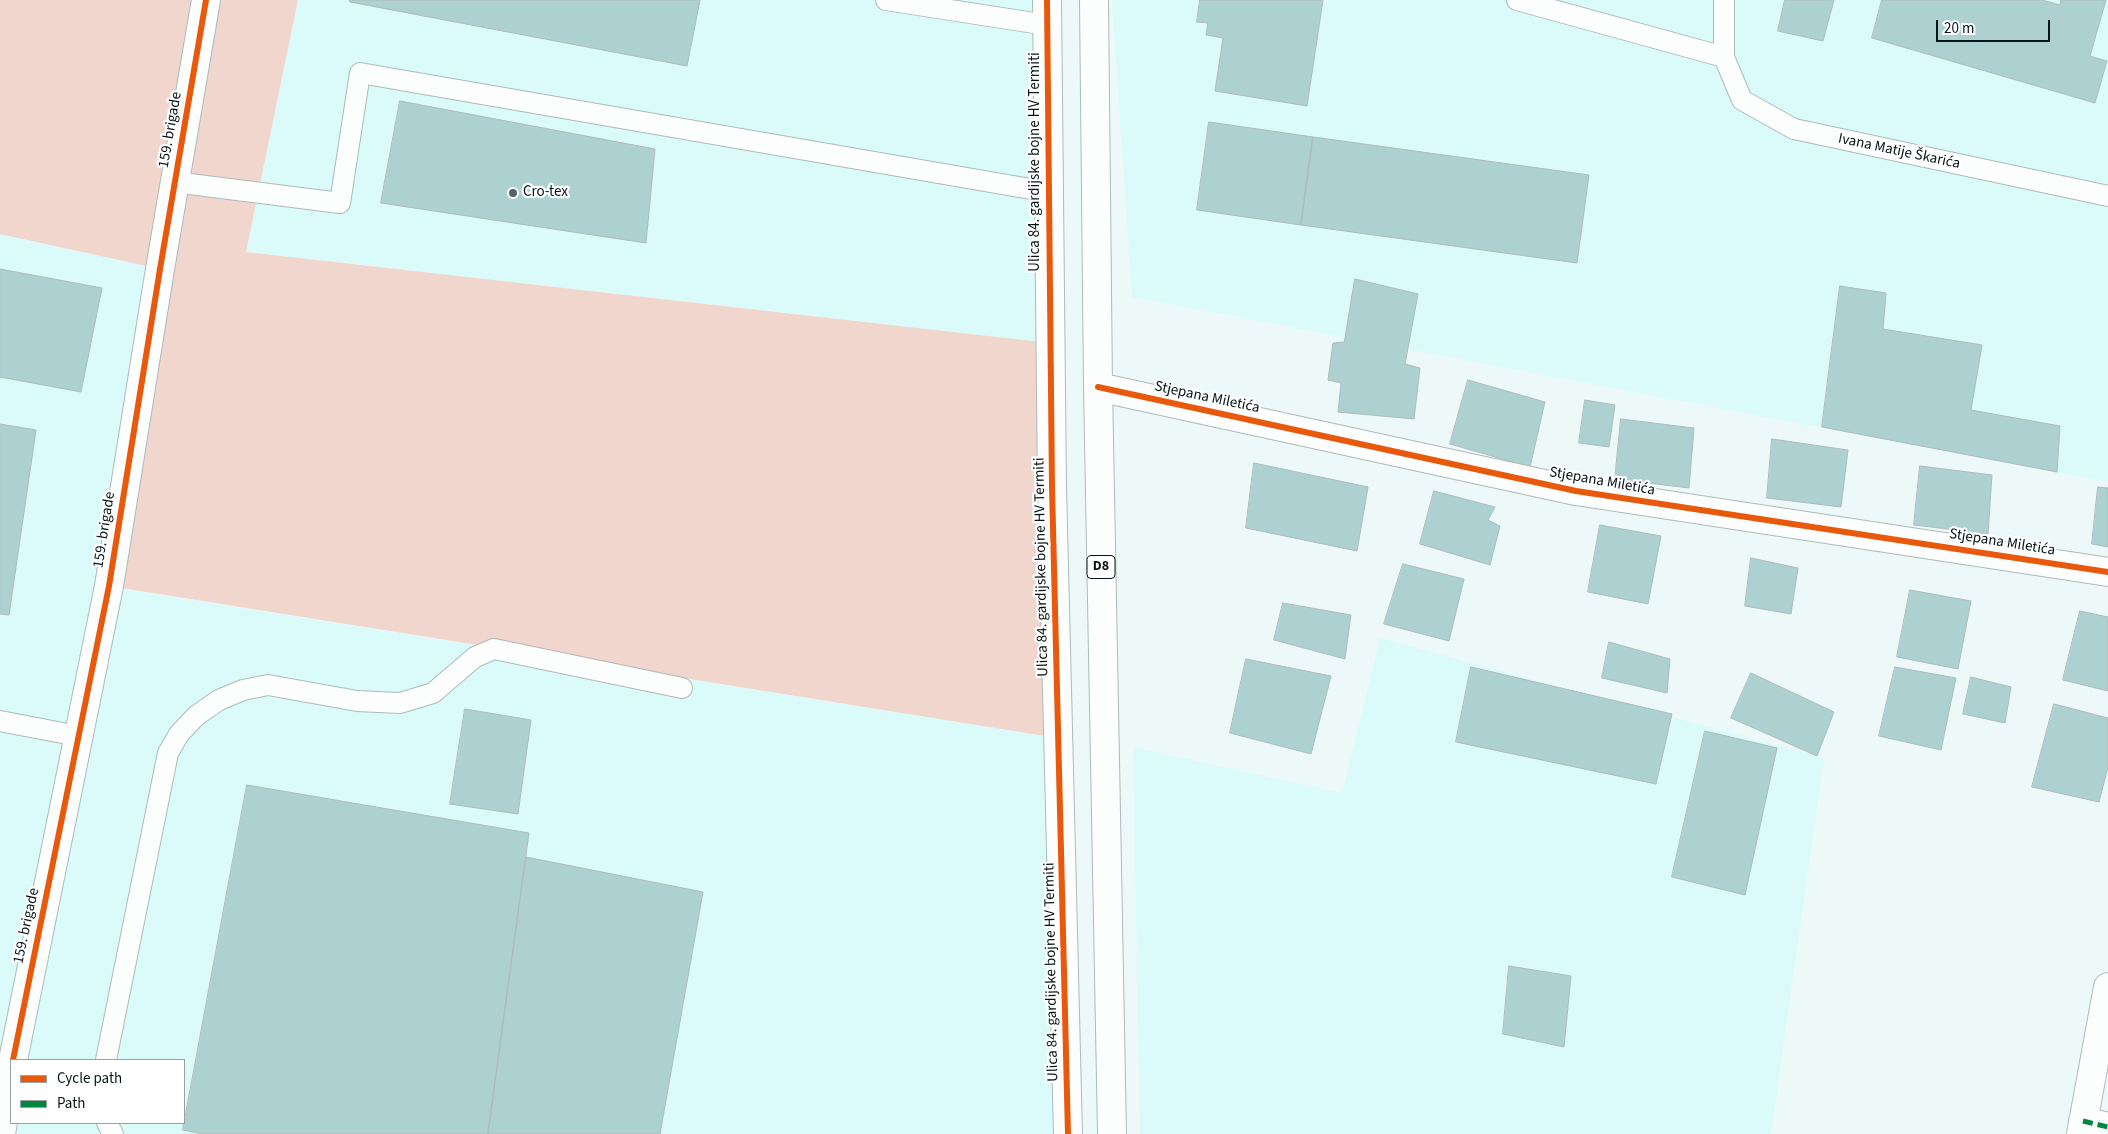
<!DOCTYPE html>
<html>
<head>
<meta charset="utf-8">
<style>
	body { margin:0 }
	#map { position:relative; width:2108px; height:1134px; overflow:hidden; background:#edf9f9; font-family:"Source Sans 3",sans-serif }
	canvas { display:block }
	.legend { position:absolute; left:10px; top:1059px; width:175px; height:65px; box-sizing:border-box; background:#fff; border:1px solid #9ba1a1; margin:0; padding:6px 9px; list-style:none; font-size:15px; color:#061414 }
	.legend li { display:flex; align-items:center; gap:10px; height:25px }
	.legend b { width:25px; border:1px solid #9ba1a1 }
	.scale { position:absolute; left:1936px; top:20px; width:114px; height:22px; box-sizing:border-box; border:2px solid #061414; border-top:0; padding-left:6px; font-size:15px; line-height:18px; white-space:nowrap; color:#061414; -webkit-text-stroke:4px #fff; paint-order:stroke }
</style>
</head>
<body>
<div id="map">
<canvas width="2108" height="1134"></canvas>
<ul class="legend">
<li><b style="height:6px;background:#e8590c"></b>Cycle path</li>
<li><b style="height:6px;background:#00873e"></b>Path</li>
</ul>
<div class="scale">20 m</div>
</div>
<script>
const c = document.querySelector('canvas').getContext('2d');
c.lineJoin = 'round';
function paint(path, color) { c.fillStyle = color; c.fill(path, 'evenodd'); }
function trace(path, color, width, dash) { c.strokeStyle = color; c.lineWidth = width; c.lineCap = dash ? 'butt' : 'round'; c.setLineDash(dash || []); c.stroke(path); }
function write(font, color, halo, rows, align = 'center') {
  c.font = font + ' "Source Sans 3",sans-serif'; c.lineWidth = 4.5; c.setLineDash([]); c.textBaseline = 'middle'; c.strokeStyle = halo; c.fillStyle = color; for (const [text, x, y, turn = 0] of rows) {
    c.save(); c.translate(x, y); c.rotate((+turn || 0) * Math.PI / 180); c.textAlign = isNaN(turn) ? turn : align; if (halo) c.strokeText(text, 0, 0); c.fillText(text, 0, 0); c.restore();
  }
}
paint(new Path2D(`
	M298,0H1047L1050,343L246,252Z
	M1112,0H2108V482L1132,297Z
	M0,234L160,269L109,587L1058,738L1068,1134H0ZM11,1060H184V1123H11Z
	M1380,638L1824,758L1771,1134H1140L1133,747L1342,793Z`), '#dafbfa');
paint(new Path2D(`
	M0,0H298L246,252L1050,343L1058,738L109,586L160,269L0,234Z`), '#f1d6ce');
const building = new Path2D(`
	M350,0H700L687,66L350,2Z
	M1200,0H1323L1307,106L1215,91L1223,38L1206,35L1208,23L1197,22Z
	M1785,0H1834L1823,41L1778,31Z
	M1882,0H2042L2060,5L2061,0H2106L2090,56L2107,61L2095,103L1872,38Z
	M400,101L655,149L646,243L381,203Z
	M1209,122L1313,137L1301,225L1197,210Z
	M1313,137L1589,175L1577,263L1301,225Z
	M0,269L102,288L81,392L0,377Z
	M1355,279L1418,294L1405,364L1420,368L1414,419L1338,412L1341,383L1328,380L1333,343L1344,342Z
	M1840,286L1886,293L1883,329L1982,345L1971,410L2060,426L2057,472L1822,427Z
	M1468,380L1545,402L1530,467L1450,444Z
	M1585,400L1615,405L1609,447L1579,443Z
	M1621,419L1694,428L1689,488L1615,479Z
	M0,424L36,430L9,615L0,614Z
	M1772,439L1848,450L1841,507L1767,498Z
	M1254,463L1368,487L1357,551L1246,528Z
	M1920,466L1992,475L1988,534L1914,525Z
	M2098,487L2108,488V547L2092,544Z
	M1434,491L1495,507L1488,520L1500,526L1490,565L1420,544Z
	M1600,525L1661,536L1648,604L1588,592Z
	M1751,558L1798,568L1791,614L1745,606Z
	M1403,564L1464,579L1449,641L1384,624Z
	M1910,590L1971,601L1958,669L1897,657Z
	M1283,603L1351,615L1345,659L1274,640Z
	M2080,611L2108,617V691L2063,680Z
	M1609,642L1670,659L1667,693L1602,678Z
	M1246,659L1331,676L1311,754L1230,733Z
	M1471,667L1672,714L1656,784L1456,742Z
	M1895,667L1956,678L1941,750L1879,736Z
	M1751,673L1834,712L1817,756L1731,718Z
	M1971,677L2011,687L2005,723L1963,714Z
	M2054,704L2108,718V767L2099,802L2032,787Z
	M465,709L531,720L518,814L450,804Z
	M1705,731L1777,748L1745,895L1672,877Z
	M247,785L529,833L488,1134H202L183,1130Z
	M526,857L703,892L660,1134H488Z
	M1509,966L1571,976L1564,1047L1503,1034Z`);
paint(building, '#add1d1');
trace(building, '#afbbbb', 1);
const service = new Path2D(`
	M886,0L1047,25
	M1517,0L1724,57
	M1724,0V57L1742,100L1794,129L2108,196
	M174,182L340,203L360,73L1048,192
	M0,721L78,736
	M106,1060L168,753L179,734L196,716L219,700L243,690L268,685L357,701L400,703L433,693L475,657L494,649L682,688
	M107,1123L113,1134`);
const minor = new Path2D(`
	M1098,387L1576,491L2108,572
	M13,1060L109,586L160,269L206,0
	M2083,1121L2108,1127
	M1,1134L11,1073
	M2081,1134L2108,987`);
const primary = new Path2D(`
	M1047,0L1052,487L1068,1134
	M1094,0L1098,387L1112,1134`);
trace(service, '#aebaba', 22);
trace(minor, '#aebaba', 30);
trace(primary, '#aebaba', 30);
trace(service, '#fcfefe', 20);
trace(minor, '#fcfefe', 28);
trace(primary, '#fcfefe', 28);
trace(new Path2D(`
	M2083,1121L2108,1127`), '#00873e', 5, [10, 5]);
trace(new Path2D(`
	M1047,0L1052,487L1068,1134
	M1098,387L1576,491L2108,572
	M13,1060L109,586L160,269L206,0`), '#e8590c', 6);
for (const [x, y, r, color] of [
	[513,193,5,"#576464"]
]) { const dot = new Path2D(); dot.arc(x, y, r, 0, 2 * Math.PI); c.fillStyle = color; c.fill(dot); trace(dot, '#fff', 2); }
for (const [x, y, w] of [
	[1101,567,28]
]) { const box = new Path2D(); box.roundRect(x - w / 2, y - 11.5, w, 23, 4); c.fillStyle = '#fff'; c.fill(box); trace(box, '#061414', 1); }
write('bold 14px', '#061414', null, [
	["D8",1101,567]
]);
write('15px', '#061414', '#fff', [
	["159. brigade",171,130,-80],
	["Ivana Matije Škarića",1899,152,12],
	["Ulica 84. gardijske bojne HV Termiti",1036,162,-90],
	["Stjepana Miletića",1207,398,12],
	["Stjepana Miletića",1602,482,10],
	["159. brigade",105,530,-81],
	["Stjepana Miletića",2002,543,9],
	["Ulica 84. gardijske bojne HV Termiti",1042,567,-91],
	["159. brigade",27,926,-78],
	["Ulica 84. gardijske bojne HV Termiti",1052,972,-91]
]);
write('15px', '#061414', '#fff', [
	["Cro-tex",523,193]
], 'left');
</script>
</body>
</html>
